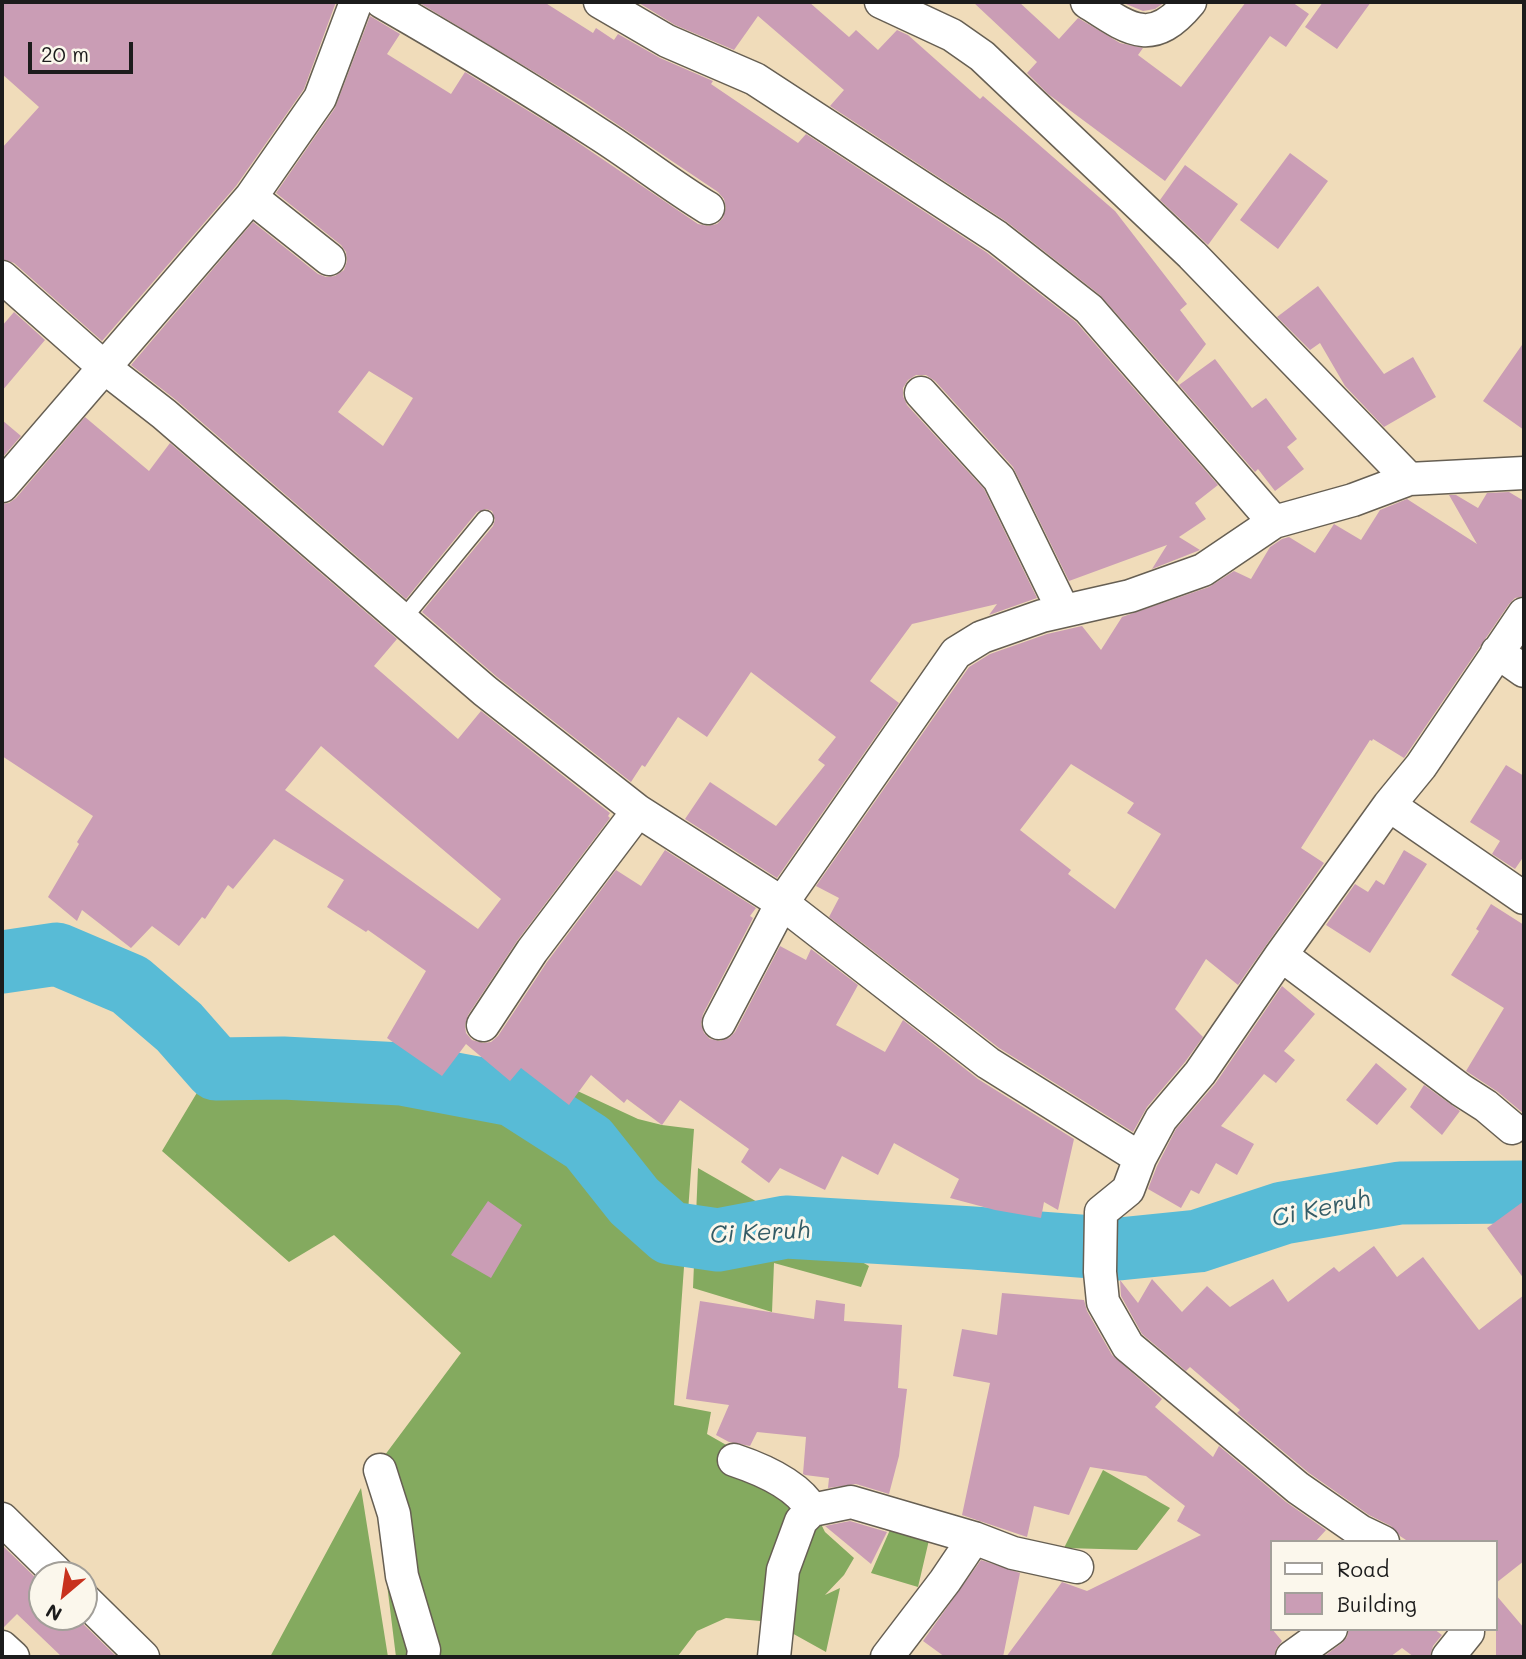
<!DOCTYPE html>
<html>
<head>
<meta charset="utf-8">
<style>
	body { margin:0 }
	#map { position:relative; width:1526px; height:1659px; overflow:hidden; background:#f0dcba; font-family:Mali,sans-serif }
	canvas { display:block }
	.frame { position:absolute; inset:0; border:4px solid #1c1c1c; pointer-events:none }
	.legend { position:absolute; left:1270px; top:1540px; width:228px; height:91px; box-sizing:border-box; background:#fbf7ec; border:2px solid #a29f99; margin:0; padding:9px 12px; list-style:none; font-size:21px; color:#1c1c1c }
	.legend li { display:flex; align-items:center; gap:14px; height:35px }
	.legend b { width:35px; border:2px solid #a29f99 }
	.north { position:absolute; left:28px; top:1561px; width:70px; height:70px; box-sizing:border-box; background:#fbf7ec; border:2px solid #a29f99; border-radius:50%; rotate:209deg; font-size:19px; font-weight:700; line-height:28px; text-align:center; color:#1c1c1c }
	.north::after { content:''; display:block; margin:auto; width:24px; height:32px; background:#c8321e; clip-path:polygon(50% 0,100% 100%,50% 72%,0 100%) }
	.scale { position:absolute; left:28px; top:42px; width:105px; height:32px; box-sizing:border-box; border:4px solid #1c1c1c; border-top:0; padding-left:9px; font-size:21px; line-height:24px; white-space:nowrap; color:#1c1c1c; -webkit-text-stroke:5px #fbf7ec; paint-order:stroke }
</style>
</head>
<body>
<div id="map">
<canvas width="1526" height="1659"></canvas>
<div class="frame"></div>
<ul class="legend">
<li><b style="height:9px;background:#fff"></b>Road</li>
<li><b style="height:19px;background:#ca9db5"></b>Building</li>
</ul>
<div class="north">N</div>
<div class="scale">20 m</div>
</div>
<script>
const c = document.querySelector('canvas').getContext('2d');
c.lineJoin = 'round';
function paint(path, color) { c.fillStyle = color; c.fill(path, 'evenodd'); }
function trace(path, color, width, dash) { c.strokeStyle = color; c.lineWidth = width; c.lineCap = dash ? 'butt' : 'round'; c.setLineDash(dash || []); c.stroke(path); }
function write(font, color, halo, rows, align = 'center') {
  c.font = font + ' Mali,sans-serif'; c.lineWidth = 6; c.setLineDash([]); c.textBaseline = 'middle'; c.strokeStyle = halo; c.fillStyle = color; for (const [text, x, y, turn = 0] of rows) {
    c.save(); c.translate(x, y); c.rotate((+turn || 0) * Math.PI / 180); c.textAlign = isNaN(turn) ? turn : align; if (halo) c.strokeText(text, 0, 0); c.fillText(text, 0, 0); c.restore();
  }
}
paint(new Path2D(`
	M228,1041L442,1082L543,1075L638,1119L662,1125L694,1129L674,1405L711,1412L707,1434L821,1499L820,1522L825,1532L854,1558L844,1575L825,1595L840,1588L826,1652L772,1622L726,1618L697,1631L678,1656L672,1657H396L373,1471L461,1353L334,1235L289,1262L162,1151Z
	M698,1168L869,1266L861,1287L774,1263L772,1312L693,1288Z
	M1103,1470L1170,1508L1137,1550L1064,1548Z
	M361,1488L388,1657H270Z
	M893,1523L929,1540L918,1587L871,1573Z`), '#84aa5f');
trace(new Path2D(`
	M2,962L57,954L130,985L179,1027L216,1069L283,1068L402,1074L513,1095L588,1143L634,1201L670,1233L718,1240L786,1227L973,1238L1119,1249L1198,1241L1283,1213L1400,1193L1524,1192`), '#58bbd6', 63);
paint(new Path2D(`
	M2,2H336L304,89L236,186L102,341L14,263L2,259V148L39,107L2,74Z
	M418,2H544L593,33L596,28L614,40L618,34L660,58L713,81L711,84L798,143L806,134L986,252L1076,322L1218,485L1195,503L1206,519L1179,537L1200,550L1152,569L1167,545L1069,581L1013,467L935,381L926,375H916L908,380L903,388V396L907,405L984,489L1037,598L989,615L997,604L912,624L870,681L899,703L777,878L685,819L710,782L776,826L825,765L818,760L836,737L751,672L707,737L678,717L645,767L642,765L631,782L497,677L422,612L493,526L495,520L492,511L486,509L477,512L406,599L176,400L131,365L253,222L318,274L326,277L335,276L344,270L347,261L346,252L341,245L276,193L335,108L370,16L400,34L387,54L451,94L465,72L561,131L698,224L708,226L717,224L723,218L726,208L724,199L718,192L581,100ZM369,371L413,398L383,446L338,412Z
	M640,2H809L849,37L856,30L878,50L897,30L908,35L980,99L983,96L1115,211L1187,304L1180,310L1206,344L1177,382L1100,295L1007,222L830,106L844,90L758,16L734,50L675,25L639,3Z
	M973,2H1019L1059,39L1078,18L1120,43L1143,48L1138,55L1181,87L1246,2H1292L1309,14L1286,47L1270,36L1165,181L1048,94L1027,73L1037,62Z
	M1121,2H1165L1155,9L1143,11Z
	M1323,2H1371L1337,49L1305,27Z
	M1290,153L1328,181L1278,249L1240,220Z
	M1185,165L1238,204L1208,245L1160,200Z
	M1318,286L1384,374L1413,357L1436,397L1384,427L1345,386L1320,343L1310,350L1277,317Z
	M14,312L45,340L2,391V326Z
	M1524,342V430L1483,401Z
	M1215,359L1252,408L1266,398L1297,439L1287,447L1304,469L1275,491L1258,469L1255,472L1179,385Z
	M85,417L149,471L170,443L397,639L374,666L458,739L481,711L610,813L608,816L610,818L517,941L468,1015L465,1025L466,1033L472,1040L483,1043L491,1042L498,1036L547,962L616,870L641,886L665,850L756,908L750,916L753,918L703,1014L701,1024L704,1033L710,1039L720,1041L729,1038L735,1032L780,946L806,960L811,949L858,985L836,1025L885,1052L903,1020L978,1079L1074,1139L1058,1210L1044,1202L1041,1218L995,1210L950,1198L959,1179L894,1143L878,1175L842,1156L825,1190L780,1168L769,1183L741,1162L749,1149L680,1100L662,1125L627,1099L624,1103L591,1075L569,1105L521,1068L510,1081L466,1044L442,1076L387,1038L426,971L368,930L366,932L327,907L344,880L274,839L233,889L228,885L205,919L202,917L179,946L152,926L131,948L82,910L77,921L48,897L79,844L77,842L93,816L2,756V504L9,503L16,498ZM321,746L501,899L478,929L285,790Z
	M2,420L21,436L2,458Z
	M1509,492L1524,501V596L1515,598L1509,604L1404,758L1373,739L1372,741L1370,740L1301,848L1324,863L1238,985L1206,959L1175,1009L1203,1037L1185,1062L1147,1107L1133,1132L999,1048L829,917L839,898L816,886L969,667L990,654L1047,634L1082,626L1101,650L1122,617L1209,587L1234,571L1251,579L1270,547L1282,539L1289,537L1315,553L1334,524L1361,540L1380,510L1407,499L1477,544L1449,495H1456L1478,508L1487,493ZM1071,764L1134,803L1127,813L1161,834L1115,909L1068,874L1071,870L1020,830Z
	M1506,765L1524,776V856L1515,869L1492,854L1500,841L1470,822Z
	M1404,850L1427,864L1370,953L1326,925L1355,884L1368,892L1376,880L1384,885Z
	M1491,904L1524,925V1114L1498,1092L1466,1071L1504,1008L1451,975L1479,931L1476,929Z
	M1282,986L1315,1014L1284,1051L1295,1060L1276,1083L1264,1074L1221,1126L1254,1144L1237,1175L1216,1163L1199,1194L1191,1190L1181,1208L1148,1189L1157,1166L1176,1129L1215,1084Z
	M1376,1063L1407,1089L1377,1125L1346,1100Z
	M1424,1085L1460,1111L1442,1135L1410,1107Z
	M488,1201L522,1225L491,1278L451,1255Z
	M1524,1201V1279L1487,1228Z
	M1374,1246L1397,1277L1423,1257L1479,1330L1524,1295V1561L1496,1583V1542H1409L1400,1536L1391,1526L1369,1515L1309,1473L1237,1413L1240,1410L1190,1367L1186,1371L1142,1334L1121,1296L1120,1280L1138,1303L1152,1279L1182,1312L1207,1286L1230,1307L1273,1279L1288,1302L1334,1267L1339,1272Z
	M1002,1293L1084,1300L1087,1311L1112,1355L1162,1399L1155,1407L1213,1457L1219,1446L1286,1502L1326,1530L1315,1542H1272V1629L1282,1641L1276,1649L1274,1657H1006L1062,1582L1087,1591L1201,1535L1177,1521L1185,1506L1146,1476L1090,1467L1069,1515L1034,1506L1027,1537L962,1515L990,1383L953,1376L962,1329L997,1335Z
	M816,1300L845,1304L844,1321L902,1325L898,1388L907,1389L899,1456L889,1494L856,1484L828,1488L829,1478L805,1475L803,1474L806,1437L757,1432L750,1446L729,1442L716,1435L729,1405L686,1399L700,1301L814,1319Z
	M850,1521L887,1532L871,1564L825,1526Z
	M2,1545L42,1584V1617H76L117,1657H62L17,1614L2,1629Z
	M981,1560L1020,1573L1003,1657H945L923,1641Z
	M1496,1595L1524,1628V1657H1496Z
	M1349,1629H1434L1442,1635L1433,1646L1430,1657H1414L1402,1648L1390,1657H1323L1342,1643L1347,1637Z`), '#ca9db5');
const lane = new Path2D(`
	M402,620L485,519`);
const street = new Path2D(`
	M382,2C455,44 527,87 597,133C635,157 670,185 708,208
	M600,2L667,41L755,79L997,237L1089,309L1274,522
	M881,2L952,35L982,56L1192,255L1409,479
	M1087,2C1130,30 1152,48 1190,2
	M251,197L329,259
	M2,277L105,368L164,414L485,691L638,811L782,903L988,1063L1140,1158
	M921,393L999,479L1063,610
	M2,486L251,197L320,98L356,2
	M1497,652L1524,671
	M1389,805L1524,898
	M1281,955L1461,1090L1486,1106L1512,1128
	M719,1023L782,903L956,653L982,637L1042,616L1130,596L1203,570L1274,522L1353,500L1409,479L1524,473
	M483,1025L532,951L638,811
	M734,1460C761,1469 798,1485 812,1510
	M380,1470L394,1514L402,1576L424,1650L423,1657
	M2,1519L59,1575
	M1383,1542L1360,1531L1298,1488L1128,1346L1103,1302L1100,1272L1101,1212L1128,1190L1140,1158L1161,1119L1200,1073L1281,955L1389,805L1421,766L1524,614
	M84,1599L143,1657
	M2,1647L13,1657
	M774,1657L783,1570L801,1521L812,1510L851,1502L974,1538L1013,1553L1077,1567
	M887,1657L945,1581L974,1538
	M1292,1657L1331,1629
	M1448,1657L1468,1632V1629`);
trace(lane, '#665f53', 19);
trace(street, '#665f53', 35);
trace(lane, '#fff', 16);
trace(street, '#fff', 32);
write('italic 24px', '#345c66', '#fbf7ec', [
	["Ci Keruh",1321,1209,-12],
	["Ci Keruh",760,1233,-3]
]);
</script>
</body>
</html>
